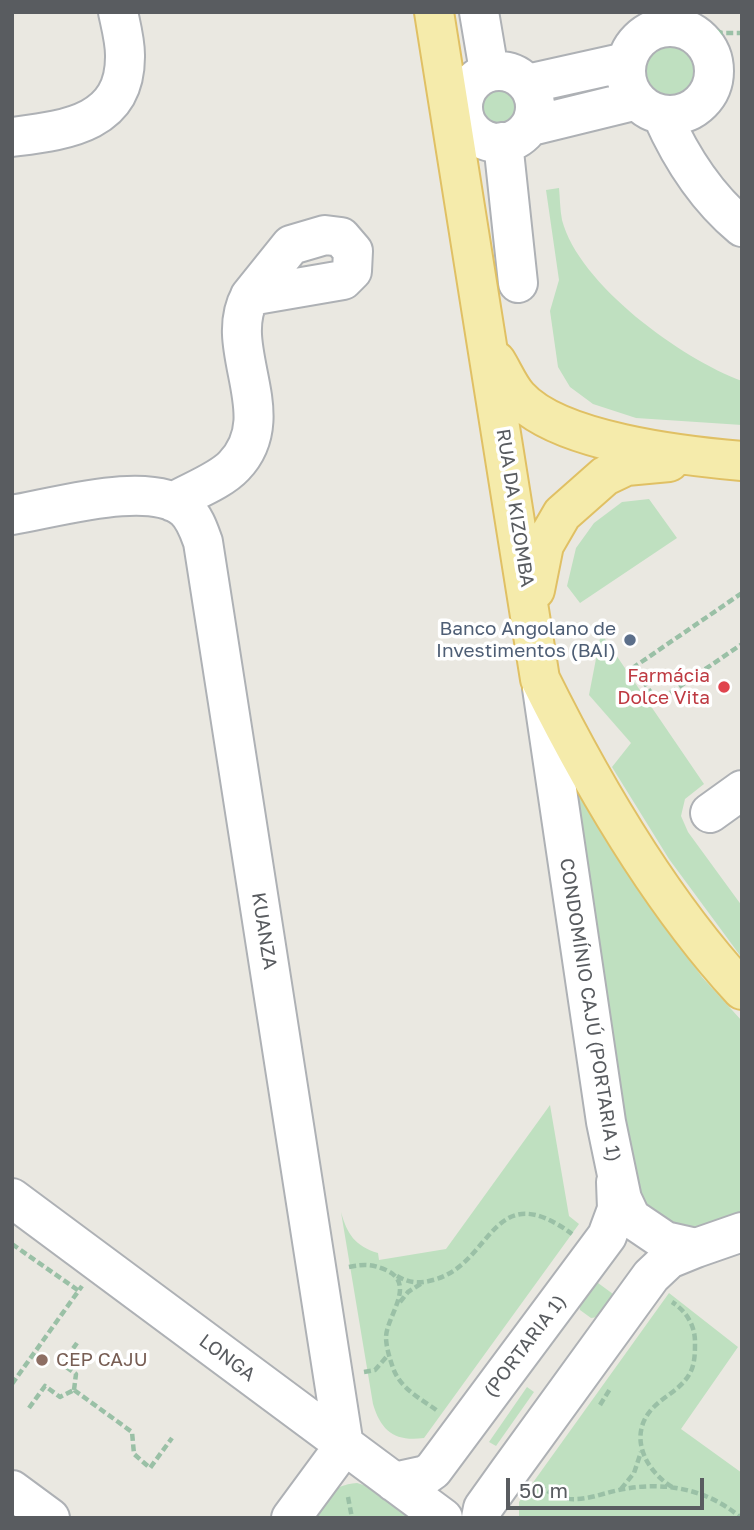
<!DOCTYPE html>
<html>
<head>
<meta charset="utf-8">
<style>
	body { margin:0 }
	#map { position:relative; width:754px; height:1530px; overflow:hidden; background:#eae8e1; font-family:"Golos Text",sans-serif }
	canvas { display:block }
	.frame { position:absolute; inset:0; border:14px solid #595c60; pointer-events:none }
	.scale { position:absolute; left:506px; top:1478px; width:198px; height:32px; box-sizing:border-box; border:4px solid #595c60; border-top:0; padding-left:9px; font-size:21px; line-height:24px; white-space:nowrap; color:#595c60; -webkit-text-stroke:5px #fff; paint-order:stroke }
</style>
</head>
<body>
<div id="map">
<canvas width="754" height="1530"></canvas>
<div class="frame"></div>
<div class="scale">50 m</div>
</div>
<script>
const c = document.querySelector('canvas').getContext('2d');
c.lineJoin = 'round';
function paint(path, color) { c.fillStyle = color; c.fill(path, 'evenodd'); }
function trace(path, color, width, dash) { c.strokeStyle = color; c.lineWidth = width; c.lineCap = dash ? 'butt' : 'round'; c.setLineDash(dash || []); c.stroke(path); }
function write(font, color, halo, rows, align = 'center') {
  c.font = font + ' "Golos Text",sans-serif'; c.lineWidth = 7; c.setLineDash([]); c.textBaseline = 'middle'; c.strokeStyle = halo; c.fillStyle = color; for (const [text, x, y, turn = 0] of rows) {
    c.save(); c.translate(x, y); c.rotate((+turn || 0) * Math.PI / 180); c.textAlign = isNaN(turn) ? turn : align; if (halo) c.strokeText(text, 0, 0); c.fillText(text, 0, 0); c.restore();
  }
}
paint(new Path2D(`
	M637 71a33 33 0 1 1 66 0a33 33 0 1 1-66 0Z
	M473 106a27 27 0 1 1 54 0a27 27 0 1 1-54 0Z
	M559,188C560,198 560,210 562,220C579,285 682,359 742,381V425L636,418L593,404L570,387L558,367L550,311L559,280L546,190Z
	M649,499L677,538L580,603L567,586L576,548L594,523L622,502Z
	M601,633L704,784L685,799L681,816L688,832L742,906V958L669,859L612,767L631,743L589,695Z
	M561,747L635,883L702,977L742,1021V1220L687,1231L650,1212L634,1188Z
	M550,1105L569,1216L579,1224L424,1438C395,1442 381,1431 373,1404L341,1212C347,1234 355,1246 378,1253L379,1260L446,1249Z
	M594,1280L613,1294L598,1317L591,1318L580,1310L579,1304Z
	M669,1293L738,1347L681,1429L742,1473V1518H519V1502Z
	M527,1387L534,1392L496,1446L489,1442Z
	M357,1483L370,1487L413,1518H306C321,1500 331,1485 357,1483Z`), '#bfe0c0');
const minor = new Path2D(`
	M479,12L489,71
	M626 71a44 44 0 1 1 88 0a44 44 0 1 1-88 0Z
	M463 107a36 36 0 1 1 72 0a36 36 0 1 1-72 0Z
	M527,84L626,62
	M662,115C681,158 706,197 742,227
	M531,126L637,100
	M12,137C66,130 126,124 125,55C125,41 121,26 118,12
	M503,142L518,283
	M325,235L341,237L353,251L352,271L343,280L250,296L291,245Z
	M173,502C192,491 220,481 234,466C283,415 221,349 250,296
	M12,515C55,508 151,479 185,509C195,518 199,531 203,542L344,1446L291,1518
	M542,688L606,1122L622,1199L631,1218L665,1241L696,1248L742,1232
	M710,813L742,790
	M12,1198L443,1518
	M394,1482L426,1475L433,1470L607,1236L617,1209L616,1182
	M12,1490L50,1518
	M481,1518L483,1508L508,1473L651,1276L669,1259L696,1248`);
const major = new Path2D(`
	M434,12L540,679C593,786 660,901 742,990
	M496,361C503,372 509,387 518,397C558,442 684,456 742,461
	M535,590L544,545L562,514L605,476L626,466L669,462`);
trace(minor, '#aeb1b5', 42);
trace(major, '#e0c064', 42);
trace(new Path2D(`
	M656,12L722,33H742
	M742,593L634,667L657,702L742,644
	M12,1244L79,1291
	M349,1267C364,1264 372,1264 386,1270C417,1284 387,1315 386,1337C386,1347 390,1359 393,1368C401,1390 422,1399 439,1412
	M397,1276C409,1283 419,1284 433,1280C493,1265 491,1174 572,1234
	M400,1302L408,1292L422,1283
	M364,1372L375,1370L389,1354
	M12,1384L82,1286
	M74,1390L132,1432L134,1454L150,1468L172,1438
	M74,1390L76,1374L62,1364L77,1343
	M600,1405L610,1389
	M29,1408L45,1386L60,1397L74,1390
	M539,1485C572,1512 594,1493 630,1488C669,1482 711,1491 741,1518
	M672,1487C646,1471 628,1437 651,1410C663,1396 681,1390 690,1373C695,1364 695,1352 695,1342C695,1325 686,1311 672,1302
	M621,1489L634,1473L641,1452
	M348,1497L352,1518`), '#9ac0a6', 4.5, [7, 3.5]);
trace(minor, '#fff', 38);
trace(major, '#f5ebab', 38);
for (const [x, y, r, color] of [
	[630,640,7,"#5c6f8a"],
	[724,687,7,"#e0444e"],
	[42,1360,7,"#8d6e63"]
]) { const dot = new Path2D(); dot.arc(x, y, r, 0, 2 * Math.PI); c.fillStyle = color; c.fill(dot); trace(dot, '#fff', 2.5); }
write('19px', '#595c60', '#fff', [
	["RUA DA KIZOMBA",515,508,81],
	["KUANZA",264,931,81],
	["CONDOMÍNIO CAJÚ (PORTARIA 1)",590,1010,81],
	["(PORTARIA 1)",525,1346,-53],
	["LONGA",227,1358,37]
]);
write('19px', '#4e5e75', '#fff', [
	["Banco Angolano de",616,629],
	["Investimentos (BAI)",616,651]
], 'right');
write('19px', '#be3a42', '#fff', [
	["Farmácia",710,676],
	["Dolce Vita",710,698]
], 'right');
write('19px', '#785e54', '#fff', [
	["CEP CAJU",56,1360]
], 'left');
</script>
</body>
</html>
